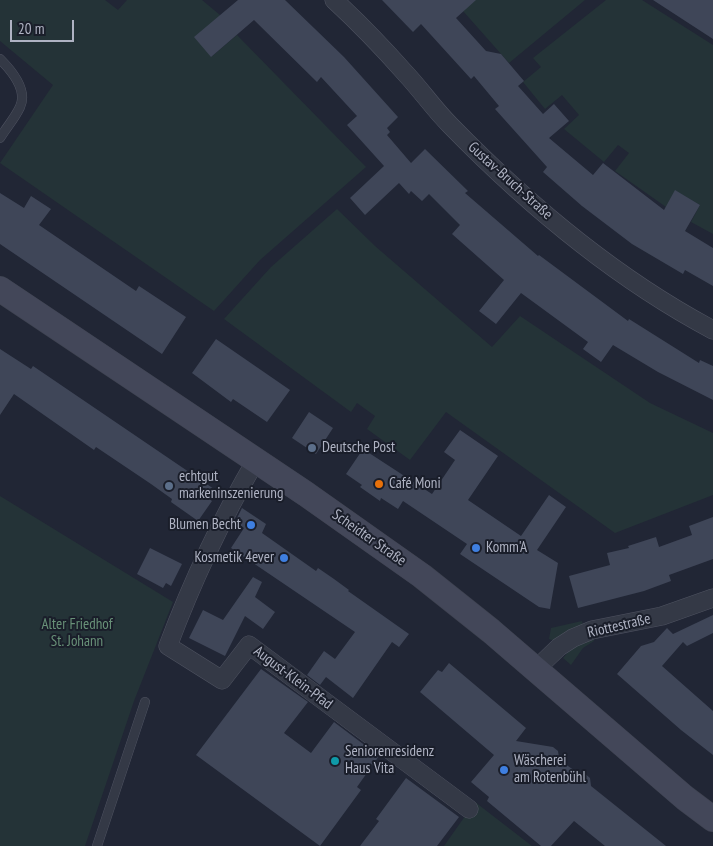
<!DOCTYPE html>
<html>
<head>
<meta charset="utf-8">
<style>
	body { margin:0 }
	#map { position:relative; width:713px; height:846px; overflow:hidden; background:#212635; font-family:"PT Sans Narrow",sans-serif }
	canvas { display:block }
	.scale { position:absolute; left:10px; top:20px; width:64px; height:22px; box-sizing:border-box; border:2px solid #afb3c3; border-top:0; padding-left:6px; font-size:15px; line-height:18px; white-space:nowrap; color:#afb3c3; -webkit-text-stroke:4px #1a1e2a; paint-order:stroke }
</style>
</head>
<body>
<div id="map">
<canvas width="713" height="846"></canvas>
<div class="scale">20 m</div>
</div>
<script>
const c = document.querySelector('canvas').getContext('2d');
c.lineJoin = 'round';
function paint(path, color) { c.fillStyle = color; c.fill(path, 'evenodd'); }
function trace(path, color, width, dash) { c.strokeStyle = color; c.lineWidth = width; c.lineCap = dash ? 'butt' : 'round'; c.setLineDash(dash || []); c.stroke(path); }
function write(font, color, halo, rows, align = 'center') {
  c.font = font + ' "PT Sans Narrow",sans-serif'; c.lineWidth = 4; c.setLineDash([]); c.textBaseline = 'middle'; c.strokeStyle = halo; c.fillStyle = color; for (const [text, x, y, turn = 0] of rows) {
    c.save(); c.translate(x, y); c.rotate((+turn || 0) * Math.PI / 180); c.textAlign = isNaN(turn) ? turn : align; if (halo) c.strokeText(text, 0, 0); c.fillText(text, 0, 0); c.restore();
  }
}
paint(new Path2D(`
	M0,0H105L118,10L127,0H202L220,15L211,57L237,35L366,167L260,260L214,311L0,163L53,85L0,41Z
	M473,0H585L509,63L463,11Z
	M606,0H642L713,45V234L691,222L700,205L676,191L666,207L615,171L629,153L618,145L604,162L564,129L579,115L562,95L545,109L523,82L541,67L533,58Z
	M337,209L375,246L492,347L520,316L650,403L713,433V495L615,533L446,412L410,460L367,429L375,416L357,403L351,412L224,319L271,267Z
	M0,496L173,602L134,701L85,846H0Z
	M582,621L583,626L554,641L549,639L551,628Z
	M592,636L594,641L583,648L571,665L563,658L570,650Z
	M475,802L532,846H444Z`), '#243337');
paint(new Path2D(`
	M238,0H285L344,57L398,117L387,128L390,132L387,135L411,163L425,149L468,191L465,193L538,256L539,255L628,321L629,319L699,363L700,360L713,366V400L658,372L613,345L601,362L583,349L588,342L521,293L496,324L479,311L504,280L452,234L460,225L429,194L422,201L411,191L409,194L399,183L365,215L350,198L384,166L347,125L357,116L321,77L317,82L254,20L211,57L194,37Z
	M382,0H476L456,18L486,51L501,54L524,81L518,86L543,114L554,104L569,121L549,138L593,175L603,163L664,210L675,190L700,205L685,231L713,248V286L685,270L683,274L632,244L582,206L543,172L547,167L495,109L499,106L474,76L471,79L421,24L413,32Z
	M653,0H713V39Z
	M0,193L24,208L31,196L51,209L39,225L136,291L139,286L186,317L162,354L0,244Z
	M216,339L290,390L267,422L233,399L231,402L192,373Z
	M0,349L31,369L33,366L214,489L208,498L212,501L198,521L171,502L172,499L151,484L96,447L94,450L14,394L0,415Z
	M309,412L333,428L316,454L292,438Z
	M460,430L498,456L468,500L521,536L549,495L566,507L537,550L558,563L550,609L539,607L460,554L467,544L403,501L398,509L381,498L380,501L360,487L362,485L346,474L363,449L432,494L455,460L444,452Z
	M242,508L266,524L262,533L316,571L318,568L334,579L349,590L348,591L409,634L399,647L392,642L353,698L326,677L320,685L307,675L324,651L335,659L355,632L231,548L244,528L235,522Z
	M713,517V559L669,575L671,581L644,591L578,608L569,576L610,565L607,553L629,548L628,546L656,537L659,547L692,535L689,526Z
	M150,548L182,564L171,586L166,583L163,588L137,574Z
	M253,577L262,582L255,597L275,612L263,629L245,616L225,656L189,638L203,610L223,620Z
	M713,615V633L687,646L683,642L662,666L713,711V755L681,730L617,674L641,646L654,642L667,628L673,634Z
	M449,663L526,728L516,741L553,747L558,751L559,758L568,766L578,773L583,772L590,778L591,786L666,846H605L574,821L551,846H541L487,801L489,797L471,782L494,755L420,692L438,670L442,672Z
	M261,669L308,702L284,733L311,753L334,722L379,756L357,787L361,790L320,846L196,755Z
	M406,778L459,817L437,846H360L379,821L376,819Z`), '#3f4658');
const lane = new Path2D(`
	M0,59C11,70 28,90 20,107C15,118 6,128 0,138
	M97,846L145,702`);
const street = new Path2D(`
	M334,0C359,23 383,48 406,74C421,90 434,109 450,125C527,204 615,278 713,330
	M256,460C221,520 192,582 168,646L222,680L249,645L469,809
	M535,670L559,647L573,638L592,630L662,616L713,598`);
const secondary = new Path2D(`
	M0,289L306,494L422,576L491,631L685,798L713,819`);
trace(lane, '#4f5361', 10);
trace(street, '#4f5361', 19);
trace(secondary, '#3e424f', 26);
trace(lane, '#343946', 9);
trace(street, '#343946', 18);
trace(secondary, '#434759', 25);
for (const [x, y, r, color] of [
	[312,448,5,"#5c6f8a"],
	[379,484,5,"#e8710a"],
	[169,486,5,"#5c6f8a"],
	[251,525,5,"#3f7fe0"],
	[476,548,5,"#3f7fe0"],
	[284,558,5,"#3f7fe0"],
	[335,761,5,"#0f9aa8"],
	[504,770,5,"#3f7fe0"]
]) { const dot = new Path2D(); dot.arc(x, y, r, 0, 2 * Math.PI); c.fillStyle = color; c.fill(dot); trace(dot, '#1a1e2a', 2); }
write('15px', '#afb3c3', '#1a1e2a', [
	["Gustav-Bruch-Straße",510,181,42],
	["Scheidter Straße",369,538,35],
	["Riottestraße",619,626,-13],
	["August-Klein-Pfad",293,678,37]
]);
write('15px', '#afb3c3', '#1a1e2a', [
	["Deutsche Post",322,448],
	["echtgut",179,477],
	["markeninszenierung",179,494],
	["Café Moni",389,484],
	["Blumen Becht",241,525,"right"],
	["Komm'A",486,548],
	["Kosmetik 4ever",274,558,"right"],
	["Seniorenresidenz",345,752],
	["Haus Vita",345,769],
	["Wäscherei",514,761],
	["am Rotenbühl",514,778]
], 'left');
write('15px', '#689178', '#1a1e2a', [
	["Alter Friedhof",77,625],
	["St. Johann",77,642]
]);
</script>
</body>
</html>
